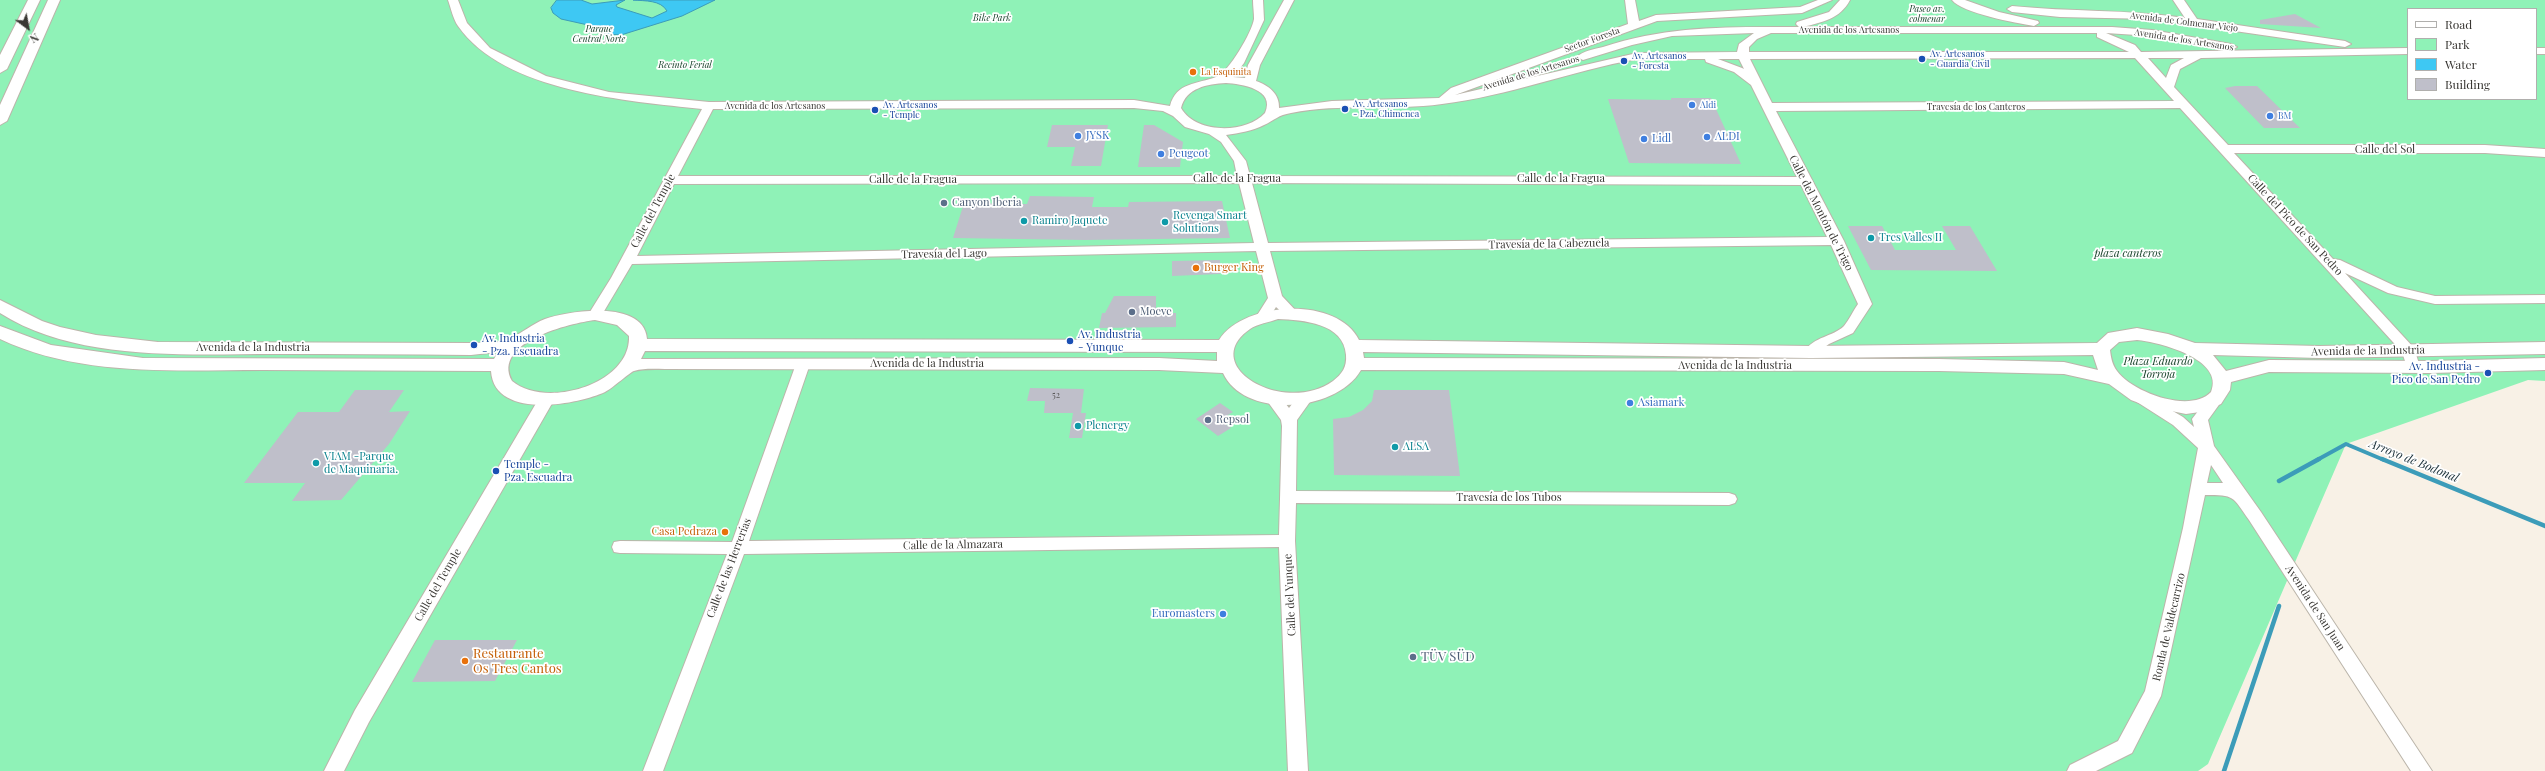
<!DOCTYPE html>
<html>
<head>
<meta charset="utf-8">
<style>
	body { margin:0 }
	#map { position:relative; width:2545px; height:771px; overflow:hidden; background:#f8f1e6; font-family:"Playfair Display",serif }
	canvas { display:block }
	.legend { position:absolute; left:2407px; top:8px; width:130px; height:92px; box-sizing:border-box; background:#fff; border:1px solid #b0afad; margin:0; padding:5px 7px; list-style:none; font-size:12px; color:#393733 }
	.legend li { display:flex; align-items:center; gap:8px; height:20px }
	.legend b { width:20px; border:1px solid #b0afad }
	.north { position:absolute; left:8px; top:8px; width:40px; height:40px; -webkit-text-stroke:3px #fff; paint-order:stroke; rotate:148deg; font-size:11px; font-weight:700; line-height:16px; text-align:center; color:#393733 }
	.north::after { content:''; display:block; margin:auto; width:14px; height:18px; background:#393733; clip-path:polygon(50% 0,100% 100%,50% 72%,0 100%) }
</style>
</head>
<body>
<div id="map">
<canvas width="2545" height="771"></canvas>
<ul class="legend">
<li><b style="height:5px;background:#fff"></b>Road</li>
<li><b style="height:11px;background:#8ff2b7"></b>Park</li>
<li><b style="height:11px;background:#3ec8f3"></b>Water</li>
<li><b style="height:11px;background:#bfbfca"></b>Building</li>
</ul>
<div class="north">N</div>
</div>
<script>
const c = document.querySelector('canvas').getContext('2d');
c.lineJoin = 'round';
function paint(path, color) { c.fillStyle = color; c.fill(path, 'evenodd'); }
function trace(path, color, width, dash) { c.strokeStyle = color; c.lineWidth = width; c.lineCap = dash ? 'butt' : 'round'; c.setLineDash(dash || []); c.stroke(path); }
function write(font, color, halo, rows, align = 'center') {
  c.font = font + ' "Playfair Display",serif'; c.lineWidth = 3.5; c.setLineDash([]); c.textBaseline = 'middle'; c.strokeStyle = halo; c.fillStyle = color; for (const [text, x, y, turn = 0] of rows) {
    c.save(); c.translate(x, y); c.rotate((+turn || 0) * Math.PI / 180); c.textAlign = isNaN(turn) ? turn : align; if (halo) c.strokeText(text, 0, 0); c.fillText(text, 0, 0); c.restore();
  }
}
paint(new Path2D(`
	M0,0H2545V381L2528,380L2346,444L2208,764L2198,771H0ZM2408,9H2536V99H2408Z`), '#8ff2b7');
const water = new Path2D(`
	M557,0H581L592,4L625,0L616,5L617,7L652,18L667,11C661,0 645,1 633,0H715L682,16L621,35L606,34L588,25L561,19L553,13L551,8Z`);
paint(water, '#3ec8f3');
trace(water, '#3c9cb9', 1);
trace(new Path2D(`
	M2317,460L2346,444L2384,460`), '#3c9cb9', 4);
trace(new Path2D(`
	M2382,459L2545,526
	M2279,481L2319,459
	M2224,771L2279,606`), '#3c9cb9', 4.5);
paint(new Path2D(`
	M2295,14L2321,28L2260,24V20Z
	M2235,86H2257L2300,128H2264L2225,88Z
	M1671,98H1711L1741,164L1629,163L1608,99L1671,100Z
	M1052,125H1108L1101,166H1071L1075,147H1047Z
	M1144,125H1154L1183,142L1180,167H1138Z
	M1030,196L1094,197L1092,207H1128L1129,202L1222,201L1230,238L1085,240L953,238L964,203L1027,204Z
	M1848,226H1882L1895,250H1956L1942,226H1970L1997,271L1871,270Z
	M1220,260V274L1172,276V261Z
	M1114,296H1156V313H1176V327L1099,328L1102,313H1105Z
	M1030,388L1084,389L1081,413H1086L1082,438H1069L1073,413H1044L1045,401H1027Z
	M355,390H404L389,412L410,411L389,444L341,500L292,501L305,483H244L298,412H339Z
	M1374,390H1449L1460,476L1334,475L1333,419L1349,417L1363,410L1372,401Z
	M1220,403L1233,412L1220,420L1231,428L1218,436L1196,419Z
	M435,640H517L495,681L412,682Z`), '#bfbfca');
const minor = new Path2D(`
	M448,0H458L467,23L490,48L546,76L609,92L709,102L1134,100L1170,106C1176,82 1198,84 1216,77C1229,72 1252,32 1254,19C1254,13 1253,6 1253,0H1263L1264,20L1244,63L1233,77L1245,78L1248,65L1284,0H1294L1260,65L1256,81C1268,85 1280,94 1279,108L1332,101L1439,98L1451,88L1628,24L1625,0H1635L1639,21L1656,15L1800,7L1818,0H1832L1802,13L1657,21L1455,95L1637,53L1737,52L1739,44L1754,33L1672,36L1632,45L1583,60L1577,57C1582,51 1595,49 1603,47C1670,25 1730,27 1799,27L1796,24L1797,22L1829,12L1840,0H1850C1840,19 1823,22 1803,27H2112L2152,30L2231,44L2237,47L2231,50L2152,36L2106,33L2135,45L2141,52L2408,48V54L2201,58L2180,69L2174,87L2228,145H2485L2545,149V157L2485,153H2234L2333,259L2340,260L2397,287L2435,296L2545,295V303L2435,304L2388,293L2345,273L2414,348L2420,367L2413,372L2408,370L2402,352L2180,108L1776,111L1844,241L1872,304L1853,333L1829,344L1811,357L1806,355L1804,352C1814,336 1833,337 1844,326C1849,320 1853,311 1858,304L1831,245L1270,251L1282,296L1299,314L1297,317H1287L1276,307L1268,320L1263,321L1256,317L1268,298L1256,251L632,264L600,318L595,319L588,315L611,278L702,109C628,101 504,92 458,26C453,19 451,8 448,0ZM1771,33H2097V37L2129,52H1749V47L1757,39ZM2135,58L2174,101L1772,103L1750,59ZM2148,58H2184L2171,65L2166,78ZM1637,59H1705L1706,62L1734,72L1751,85L1797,177L1250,176L1246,161L1226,135C1239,133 1253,131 1264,125C1275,120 1278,115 1291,113C1341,103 1392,111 1442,104C1508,96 1571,71 1637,59ZM1718,59H1739L1744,69L1742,68ZM1226,83C1241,84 1276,89 1265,113C1246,134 1196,134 1181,108C1186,88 1207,84 1226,83ZM1134,108L1163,111L1173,116L1185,127L1209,134L1221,142L1234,161L1237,176H678L713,109ZM1239,183L1254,243L637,256L674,184ZM1252,183L1801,185L1827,237L1268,243Z
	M1952,0H1965L1999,12L2038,21L2039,23L2034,26C2016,23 1962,13 1952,0Z
	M2173,0H2184L2197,19L2345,41L2351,44L2345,47L2152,19L2060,17L2012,12L2007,9L2012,6C2070,12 2128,9 2185,18Z
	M2536,48H2545V54H2536Z
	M803,359L810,364L749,541L1279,535L1282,426L1281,420L1265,398L1273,393L1278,394L1289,408L1299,395H1309L1312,399L1297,420L1296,491L1729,493L1735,495L1737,499L1735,503L1729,505L1296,503L1295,541L1308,771H1288L1279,547L744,554L663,771H643L727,554L620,553L614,552L612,547L614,542L620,541L732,542L796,364Z
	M2142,393L2183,417L2194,427L2192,419L2208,398H2218L2221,402L2208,420L2214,446L2261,512L2432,771H2411L2249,520C2232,496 2235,495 2205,495L2161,696L2132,753L2096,771H2067L2070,765L2118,741L2145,691L2183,528L2198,448L2173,425L2137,402L2134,398ZM2211,465L2223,483H2207Z
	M546,395L554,400L369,722L344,771H324L355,710L538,400Z`);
const tertiary = new Path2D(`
	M28,0H40L7,69L0,73V55Z
	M48,0H60L7,121L0,125V105Z
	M0,300L42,321L60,327L96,335L158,342L471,343C482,342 501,344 510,339C522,333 532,324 545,319C568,311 644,299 647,339L1219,340C1244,301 1337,296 1359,340L1811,346L2097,343L2108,333L2137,328L2168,334L2195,343L2319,346L2545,342V354L2319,358L2213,355L2226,371L2269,360L2430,361L2545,358V370L2430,373L2269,372L2231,382L2230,390L2221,404L2200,412L2186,414L2147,406L2131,400L2109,384L2064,374L1939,371L1361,370C1337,412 1245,420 1223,373L1159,370L665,369C655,369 644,368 634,371C630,372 613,388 605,392C577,405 494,420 491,371C415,371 338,370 262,370C175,370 80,377 0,339V326L51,345L143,358L494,359L498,352L471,355C405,354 340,354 274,354C187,354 77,362 0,313ZM1278,319C1303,320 1344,323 1346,355C1347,367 1342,374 1333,381C1284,416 1197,366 1250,329C1257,324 1270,322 1278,319ZM595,320L617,325L629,336C631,385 545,409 512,381C491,342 571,323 595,320ZM2137,340C2159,342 2225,359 2211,392C2190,414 2132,392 2117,371C2112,364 2111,358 2110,350L2119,342ZM645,351L1217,352V361L1159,358L641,359ZM1363,352L1811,358L2093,355L2098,370L2064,362L1939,359L1364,358Z`);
trace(minor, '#bbb5aa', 2);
trace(tertiary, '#bbb5aa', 2);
paint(minor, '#fff');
paint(tertiary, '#fff');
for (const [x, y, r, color] of [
	[1922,59,4,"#1a4fb4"],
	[1624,61,4,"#1a4fb4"],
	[1193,72,4,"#e8710a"],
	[1692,105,4,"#3f7fe0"],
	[1345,109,4,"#1a4fb4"],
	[875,110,4,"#1a4fb4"],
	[2270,116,4,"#3f7fe0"],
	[1078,136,4,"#3f7fe0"],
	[1707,137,4,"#3f7fe0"],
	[1644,139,4,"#3f7fe0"],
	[1161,154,4,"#3f7fe0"],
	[944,203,4,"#5c6f8a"],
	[1024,221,4,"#0f9aa8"],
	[1165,222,4,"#0f9aa8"],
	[1871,238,4,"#0f9aa8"],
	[1196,268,4,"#e8710a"],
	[1132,312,4,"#5c6f8a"],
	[1070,341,4,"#1a4fb4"],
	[474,345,4,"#1a4fb4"],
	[2488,373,4,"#1a4fb4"],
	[1630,403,4,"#3f7fe0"],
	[1208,420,4,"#5c6f8a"],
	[1078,426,4,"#0f9aa8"],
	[1395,447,4,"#0f9aa8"],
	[316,463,4,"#0f9aa8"],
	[496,471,4,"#1a4fb4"],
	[725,532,4,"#e8710a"],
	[1223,614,4,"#3f7fe0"],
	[1413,657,4,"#5c6f8a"],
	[465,661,4,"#e8710a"]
]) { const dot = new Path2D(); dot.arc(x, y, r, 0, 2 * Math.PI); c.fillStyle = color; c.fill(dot); trace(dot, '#fff', 1.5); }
write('italic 9px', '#17422a', '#fff', [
	["Paseo av.",1927,9],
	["colmenar",1927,19],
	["Bike Park",992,18],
	["Parque",599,29],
	["Central Norte",599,39],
	["Recinto Ferial",685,65]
]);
write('9px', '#393733', '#fff', [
	["Avenida de Colmenar Viejo",2184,22,7],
	["Avenida de los Artesanos",1849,30],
	["Sector Foresta",1592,40,-20],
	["Avenida de los Artesanos",2184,40,9],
	["Avenida de los Artesanos",1531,73,-17],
	["Avenida de los Artesanos",775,106],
	["Travesía de los Canteros",1976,107]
]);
write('9px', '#164399', '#fff', [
	["Av. Artesanos",1930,54],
	["- Guardia Civil",1930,64],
	["Av. Artesanos",1632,56],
	["- Foresta",1632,66],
	["Av. Artesanos",1353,104],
	["- Pza. Chimenea",1353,114],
	["Av. Artesanos",883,105],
	["- Temple",883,115]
], 'left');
write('9px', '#c56008', '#fff', [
	["La Esquinita",1201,72]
], 'left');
write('9px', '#366cbe', '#fff', [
	["Aldi",1700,105],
	["BM",2278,116]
], 'left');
write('9px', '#5a5959', null, [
	["52",1056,395]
]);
write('11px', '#366cbe', '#fff', [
	["JYSK",1086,136],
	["ALDI",1715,137],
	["Lidl",1652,139],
	["Peugeot",1169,154],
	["Asiamark",1638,403],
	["Euromasters",1215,614,"right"]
], 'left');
write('11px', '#393733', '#fff', [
	["Calle del Sol",2385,150],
	["Calle de la Fragua",1237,179],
	["Calle de la Fragua",1561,179],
	["Calle de la Fragua",913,180],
	["Calle del Temple",653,211,-62],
	["Calle del Montón de Trigo",1821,213,63],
	["Calle del Pico de San Pedro",2295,225,47],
	["Travesía de la Cabezuela",1549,244,-1],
	["Travesía del Lago",944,254,-1],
	["Avenida de la Industria",253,348],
	["Avenida de la Industria",2368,351,-1],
	["Avenida de la Industria",927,364],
	["Avenida de la Industria",1735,366],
	["Travesía de los Tubos",1509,498],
	["Calle de la Almazara",953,545,-1],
	["Calle de las Herrerías",729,568,-69],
	["Calle del Temple",438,585,-60],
	["Calle del Yunque",1290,595,-93],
	["Avenida de San Juan",2315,608,57],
	["Ronda de Valdecarrizo",2169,627,-77]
]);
write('11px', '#4e5e75', '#fff', [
	["Canyon Iberia",952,203],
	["Moeve",1140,312],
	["Repsol",1216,420]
], 'left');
write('11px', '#0d838f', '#fff', [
	["Revenga Smart",1173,216],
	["Solutions",1173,229],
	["Ramiro Jaquete",1032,221],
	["Tres Valles II",1879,238],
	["Plenergy",1086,426],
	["ALSA",1403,447],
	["VIAM -Parque",324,457],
	["de Maquinaria.",324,470]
], 'left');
write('italic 11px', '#17422a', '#fff', [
	["plaza canteros",2128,254],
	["Plaza Eduardo",2158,362],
	["Torroja",2158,375]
]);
write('11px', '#c56008', '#fff', [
	["Burger King",1204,268],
	["Casa Pedraza",717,532,"right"]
], 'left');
write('11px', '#164399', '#fff', [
	["Av. Industria",1078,335],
	["- Yunque",1078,348],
	["Av. Industria",482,339],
	["- Pza. Escuadra",482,352],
	["Av. Industria -",2480,367,"right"],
	["Pico de San Pedro",2480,380,"right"],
	["Temple -",504,465],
	["Pza. Escuadra",504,478]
], 'left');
write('italic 12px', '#1a3039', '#fff', [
	["Arroyo de Bodonal",2414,461,22]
]);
write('13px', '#c56008', '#fff', [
	["Restaurante",473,654],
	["Os Tres Cantos",473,669]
], 'left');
write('13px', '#4e5e75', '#fff', [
	["TÜV SÜD",1421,657]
], 'left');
</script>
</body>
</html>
